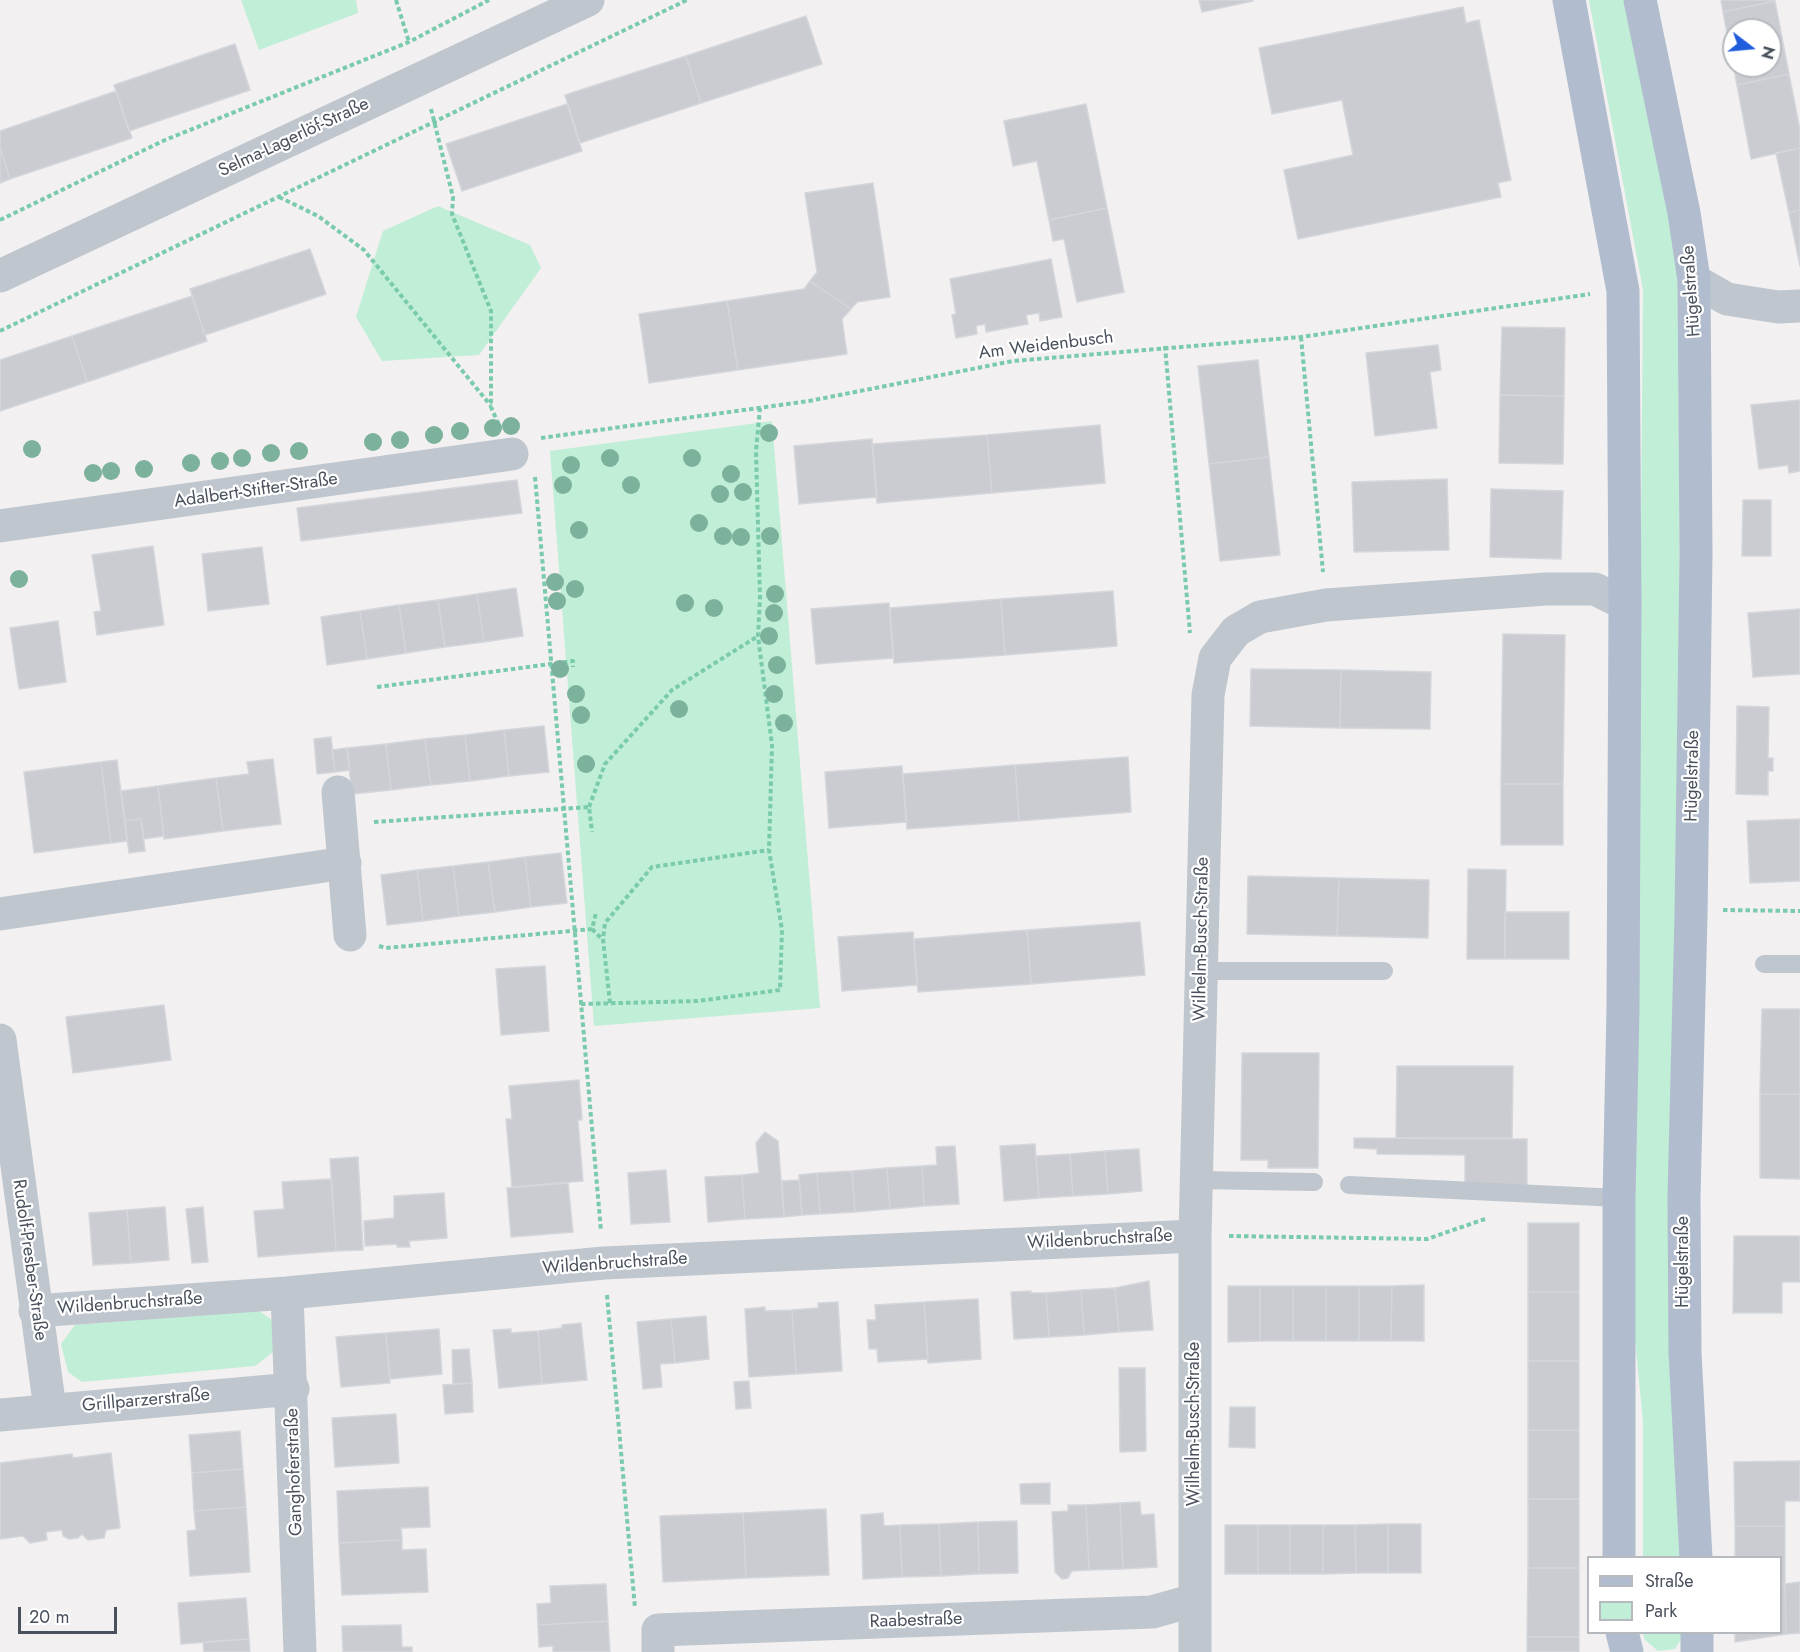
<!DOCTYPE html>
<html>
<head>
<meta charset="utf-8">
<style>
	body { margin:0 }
	#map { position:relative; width:1800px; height:1652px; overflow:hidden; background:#f2f0f0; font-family:Jost,sans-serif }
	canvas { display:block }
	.legend { position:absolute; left:1587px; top:1556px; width:195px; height:78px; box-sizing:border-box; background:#fff; border:2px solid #b6b9be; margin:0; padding:8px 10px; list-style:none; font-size:18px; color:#49515d }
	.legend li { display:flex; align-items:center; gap:12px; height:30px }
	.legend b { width:30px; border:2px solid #b6b9be }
	.north { position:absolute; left:1722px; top:18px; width:60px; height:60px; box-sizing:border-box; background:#fff; border:2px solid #b6b9be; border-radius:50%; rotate:106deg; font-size:16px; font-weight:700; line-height:24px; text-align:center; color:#49515d }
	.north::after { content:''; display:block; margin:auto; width:21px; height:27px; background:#1f5ddd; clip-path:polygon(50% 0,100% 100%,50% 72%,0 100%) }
	.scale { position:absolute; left:18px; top:1607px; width:99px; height:27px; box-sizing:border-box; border:3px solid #49515d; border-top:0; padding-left:8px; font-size:18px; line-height:21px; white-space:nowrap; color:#49515d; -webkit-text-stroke:4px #fff; paint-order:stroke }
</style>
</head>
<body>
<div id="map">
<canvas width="1800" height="1652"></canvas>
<ul class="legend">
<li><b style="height:8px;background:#b1bcce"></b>Straße</li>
<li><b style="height:16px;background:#c1eed7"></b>Park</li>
</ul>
<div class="north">N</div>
<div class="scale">20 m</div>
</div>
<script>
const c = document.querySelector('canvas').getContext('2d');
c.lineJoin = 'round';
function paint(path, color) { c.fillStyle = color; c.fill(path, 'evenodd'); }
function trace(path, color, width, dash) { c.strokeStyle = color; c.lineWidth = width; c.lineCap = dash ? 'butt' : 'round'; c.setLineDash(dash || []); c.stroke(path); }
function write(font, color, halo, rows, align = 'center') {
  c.font = font + ' Jost,sans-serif'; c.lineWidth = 4.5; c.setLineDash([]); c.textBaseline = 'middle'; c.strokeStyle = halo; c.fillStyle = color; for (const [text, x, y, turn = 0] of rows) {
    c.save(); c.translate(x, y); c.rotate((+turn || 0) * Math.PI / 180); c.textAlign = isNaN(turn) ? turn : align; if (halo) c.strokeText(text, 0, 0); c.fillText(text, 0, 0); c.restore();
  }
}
paint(new Path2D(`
	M241,0H356L358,13L259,50Z
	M1589,0H1625L1671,225L1678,276L1685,1557H1643V1422L1634,1329L1643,290Z
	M438,206L530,245L541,268L479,355L382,361L356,317L383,231Z
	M772,421L820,1008L594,1026L550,451Z
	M256,1309L272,1320L273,1352L255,1366L82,1382L68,1372L61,1344L75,1325Z
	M1643,1633H1685L1675,1649L1658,1651L1645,1640Z`), '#c1eed7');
const building = new Path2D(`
	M1199,0H1253V1L1202,12Z
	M1721,0H1775V1L1723,12Z
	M1775,1L1789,74L1737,85L1723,12ZM1734,30H1770V66H1734Z
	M1463,7L1466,23L1479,20L1511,180L1498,183L1501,197L1298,239L1284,170L1353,155L1342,100L1272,114L1259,48Z
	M806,16L822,64L701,103L686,56Z
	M235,44L250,90L129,131L114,85Z
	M686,56L701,103L580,143L565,95Z
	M1789,74L1800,130V148L1751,159L1737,85Z
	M116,91L132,138L10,179L0,148V131Z
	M567,104L582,151L462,191L446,144Z
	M1086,104L1107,208L1049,220L1037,161L1013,166L1004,121Z
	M0,148L10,179L0,183Z
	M1800,148V210L1789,213L1776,153Z
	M873,183L890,297L857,302L851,309L810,281L817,272L805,193Z
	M1107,208L1124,292L1077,302L1064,239L1053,241L1049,220Z
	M1800,210V266L1789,213Z
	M310,249L326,294L205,335L190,289Z
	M1051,259L1062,317L1040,321L1039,313L1026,315L1028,324L986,332L985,324L976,326L977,334L956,338L952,315L956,314L950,279Z
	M810,281L851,309L842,319L847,354L738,370L727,301L804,289Z
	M192,296L207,341L87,382L72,336Z
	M727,301L738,370L649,383L639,314Z
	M1502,327L1565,328L1564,396L1500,395Z
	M72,336L87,382L0,411V360Z
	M1438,345L1441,370L1430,372L1437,428L1375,436L1366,353Z
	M1258,360L1269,457L1209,464L1198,366Z
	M1500,395L1564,396L1563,464L1499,463Z
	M1800,400V471L1789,473L1788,465L1759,469L1751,405Z
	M1100,425L1105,483L992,493L987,435Z
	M987,435L992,493L877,503L872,444Z
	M872,439L877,497L799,504L794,446Z
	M1269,457L1280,555L1220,561L1209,464Z
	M1447,479L1449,550L1354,552L1352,482Z
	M517,480L522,513L301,541L297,508Z
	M1491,489L1563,491L1561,559L1490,557Z
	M1743,500H1771V556H1742Z
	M153,546L164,625L97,635L94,612L101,611L92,555Z
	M262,547L269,604L208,611L202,554Z
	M516,588L523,636L484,642L477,594Z
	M1113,591L1117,646L1005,655L1001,599Z
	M477,594L484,642L445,647L438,600Z
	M1001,599L1005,655L894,663L890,608Z
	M438,600L445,647L406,653L399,605Z
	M889,603L893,658L816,664L811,609Z
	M399,605L406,653L367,659L360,611Z
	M1800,609V674L1753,677L1748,613Z
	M360,611L367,659L327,665L321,617Z
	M58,621L66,682L19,689L10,628Z
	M1503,634L1565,635L1563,784H1501Z
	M1251,669L1341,670L1340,728L1250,726Z
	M1341,670L1431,672L1430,729L1340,728Z
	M1737,706L1769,707L1768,758H1773V771H1768V795L1736,794Z
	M544,726L549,772L509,776L504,730Z
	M504,730L509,776L470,781L465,735Z
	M465,735L470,781L431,785L425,739Z
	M331,737L335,772L317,774L314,739Z
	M425,739L431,785L391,790L386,744Z
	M386,744L391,790L352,794L347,748Z
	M347,748L350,770L335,772L332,750Z
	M1128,757L1131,812L1019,821L1015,765Z
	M273,759L281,824L223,831L216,778L249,774L247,762Z
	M117,760L127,841L111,843L101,762Z
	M101,762L111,843L34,853L24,772Z
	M1015,765L1019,821L907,829L903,774Z
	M902,766L906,822L829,828L825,772Z
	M216,778L223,831L164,839L158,786Z
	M1501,784H1563V845H1501Z
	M158,786L164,836L144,839L141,819L125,821L121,791Z
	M141,819L145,851L129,853L125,821Z
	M1800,819V881L1750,883L1747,821Z
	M561,853L567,903L531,907L525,857Z
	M525,857L531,907L495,912L488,862Z
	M488,862L495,912L459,916L453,866Z
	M453,866L459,916L423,921L417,870Z
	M1468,869L1506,870L1505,959H1467Z
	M417,870L423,921L387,925L381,875Z
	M1248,876L1339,878L1337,936L1247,934Z
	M1339,878L1429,880L1428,938L1337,936Z
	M1505,912H1569V959H1505Z
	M1140,922L1145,975L1031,984L1027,930Z
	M1027,930L1031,984L918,992L914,939Z
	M913,932L917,985L842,991L838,937Z
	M545,966L549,1031L501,1035L496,969Z
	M164,1005L171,1060L73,1073L66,1017Z
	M1762,1009H1800V1094H1760Z
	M1242,1053H1319L1318,1168H1268V1160H1241Z
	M1397,1066H1513L1512,1138H1396Z
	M579,1080L582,1120H578L583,1181L512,1187L506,1119H512L509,1086Z
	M1760,1094H1800V1179L1760,1178Z
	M765,1132L778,1141L784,1217L745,1219L742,1175L759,1173L756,1143Z
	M1354,1138L1527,1139V1186L1465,1185V1155L1377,1154V1149L1354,1148Z
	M1035,1144L1039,1198L1004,1201L1000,1146Z
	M955,1146L959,1204L924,1206L922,1166L937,1165L936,1147Z
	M1139,1149L1142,1191L1108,1194L1105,1151Z
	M1105,1151L1108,1194L1073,1196L1070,1154Z
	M1070,1154L1073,1196L1039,1198L1036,1156Z
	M358,1157L363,1250L336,1251L330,1159Z
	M922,1166L924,1206L890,1209L887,1168Z
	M887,1168L890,1209L855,1212L852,1171Z
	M666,1170L670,1222L631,1224L628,1173Z
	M852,1171L855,1212L820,1214L817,1173Z
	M817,1173L820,1214L802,1215L799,1175Z
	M742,1175L745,1219L708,1222L705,1177Z
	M331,1179L336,1251L258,1257L254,1211L284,1209L282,1182Z
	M799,1180L802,1215L784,1217L782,1181Z
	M568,1183L573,1232L511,1237L507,1188Z
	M444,1193L447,1238L409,1241L410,1247H397V1244L365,1246L364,1221L394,1218V1196Z
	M165,1207L169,1260L131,1263L127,1210Z
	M203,1207L208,1262L192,1263L186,1209Z
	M127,1210L131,1263L93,1265L89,1213Z
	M1528,1223H1579V1292H1528Z
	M1734,1236H1800V1282H1782V1313H1733Z
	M1149,1281L1153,1330L1119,1332L1115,1288Z
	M1424,1285V1341H1391L1392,1286Z
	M1228,1286H1260V1341L1228,1342Z
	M1260,1286H1293V1341H1260Z
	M1293,1286H1326V1341H1293Z
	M1326,1286H1359V1341H1326Z
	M1359,1286H1392L1391,1341H1359Z
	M1115,1288L1119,1332L1084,1335L1081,1290Z
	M1081,1290L1084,1335L1049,1337L1046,1293Z
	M1031,1291V1293H1046L1049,1337L1014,1339L1011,1292Z
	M1528,1292H1579V1361H1528Z
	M978,1299L981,1359L928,1363L924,1302Z
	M838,1302L842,1371L796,1374L792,1310L818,1308V1303Z
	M924,1302L928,1359L878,1362L877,1349H869L867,1320H876L875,1305Z
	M765,1307V1311L792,1310L796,1374L749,1377L745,1309Z
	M706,1316L709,1359L675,1363L671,1319Z
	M671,1319L675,1363L660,1364L662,1387L643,1389L637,1322Z
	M581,1323L587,1380L542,1384L538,1331L562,1328V1325Z
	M439,1329L442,1374L390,1379L386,1333Z
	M511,1329V1333L538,1331L542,1384L499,1388L493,1330Z
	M386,1333L390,1383L341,1387L336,1337Z
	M469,1349L472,1383L453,1384L452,1350Z
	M1528,1361H1579V1430H1528Z
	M1119,1368H1145L1146,1451L1120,1452Z
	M749,1381L751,1408L736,1409L734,1382Z
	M472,1383L473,1412L445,1414L443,1385Z
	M1230,1407H1255V1448L1229,1447Z
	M396,1414L399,1463L335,1467L332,1418Z
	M1528,1430H1579V1499H1528Z
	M240,1431L243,1469L192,1473L189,1435Z
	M111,1453L120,1528L106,1530L104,1538L88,1540L82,1534L78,1538L69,1539L63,1536L62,1530L46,1532L47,1540L30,1543L23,1536L0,1539V1463L72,1454L73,1458Z
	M1800,1461V1501H1785V1526H1735L1734,1462Z
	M243,1469L246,1507L194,1511L192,1473Z
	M1050,1483V1504H1021L1020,1484Z
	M428,1487L430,1527L401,1528L402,1540L339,1543L337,1491Z
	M1528,1499H1579V1568H1528Z
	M1140,1502L1141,1515L1154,1514L1157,1567L1123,1569L1120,1503Z
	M1120,1503L1123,1569L1089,1570L1086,1505Z
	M1068,1505H1086L1089,1570L1072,1571L1068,1578L1062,1579L1055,1572L1052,1512L1068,1511Z
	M246,1507L250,1572L190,1576L187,1531L196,1530L194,1511Z
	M826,1509L829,1575L746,1578L743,1513Z
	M743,1513L746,1578L663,1582L660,1516Z
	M883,1513L884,1526L900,1525L902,1577L863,1579L861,1515Z
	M1017,1521L1018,1573L979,1574L978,1522Z
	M978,1522L979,1574L941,1576L939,1524Z
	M939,1524L941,1576L902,1577L900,1525Z
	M1388,1524V1573H1356L1355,1525Z
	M1388,1524H1421V1573H1388Z
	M1225,1525H1258V1574H1225Z
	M1258,1525H1290V1574H1258Z
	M1290,1525H1323V1574H1290Z
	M1323,1525H1355L1356,1573L1323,1574Z
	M1735,1526H1785V1584H1780V1558H1735Z
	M402,1540V1550L426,1549L428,1592L342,1595L339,1543Z
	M1528,1568H1579V1637H1527Z
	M1800,1582V1633L1786,1634L1785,1584Z
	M606,1584L608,1621L538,1625L537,1604L551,1603L550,1586Z
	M1780,1584H1785L1786,1634L1735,1642V1632H1780Z
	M246,1598L249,1639L181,1644L178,1603Z
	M608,1621L610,1652H553V1646L539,1647L538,1625Z
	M401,1625L402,1647H412V1652H343L342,1626Z
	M1527,1637H1579V1652H1527Z
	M249,1639L250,1652H204L203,1642Z`);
paint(building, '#caccd2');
trace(building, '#d4d6db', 1.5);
trace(new Path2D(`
	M396,0L409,42
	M431,109L453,197L452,214L491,311V407L498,423
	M279,197L318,216L364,250L491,406
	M0,220L165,140L409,42L489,0
	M0,331L687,0
	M1301,337L1323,572
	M1165,346L1190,633
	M541,438L809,401L1013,361L1301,337L1590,294
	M535,477L601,1231
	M377,687L573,661V667
	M589,807L605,764L672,690L758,636
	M374,822L589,807L592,832
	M1723,910L1800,911
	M592,929L602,939
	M379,946L386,948L592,929L596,913
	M610,1003L603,939L605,923L652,867L769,850
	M581,1004L698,1001L780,990L782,930L769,850L772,745L758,636L760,598L756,451L760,408
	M1229,1236L1427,1239L1485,1219
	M607,1295L635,1608`), '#7acbac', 4, [4.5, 3]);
trace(new Path2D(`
	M1764,964H1800
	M1201,971H1384
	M1197,1180L1314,1182
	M1349,1185L1619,1198`), '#bfc6ce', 18);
trace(new Path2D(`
	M0,276L588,0
	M1694,280L1727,299L1778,307L1800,306
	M0,526L512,454
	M338,792L350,935
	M0,914L345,863
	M0,1040L50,1409
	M287,1293L300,1652
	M35,1311L287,1293L604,1263L1195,1236
	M0,1415L293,1389
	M658,1652V1630L1152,1612L1195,1600
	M1195,1652V1236L1208,695L1215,658L1236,631L1260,617L1326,605L1546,589H1595L1625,604`), '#bfc6ce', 33);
trace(new Path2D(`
	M1569,0L1623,291L1625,604L1623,1008L1619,1198V1558
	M1640,0L1684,213L1694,280L1696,555L1691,915L1684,1197L1685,1353L1696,1558
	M1622,1632L1627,1652
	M1697,1632V1652`), '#b1bcce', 33);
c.fillStyle = '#7cb19c';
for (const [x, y] of [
	[511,426],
	[493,428],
	[460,431],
	[769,433],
	[434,435],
	[400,440],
	[373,442],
	[32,449],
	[299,451],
	[271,453],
	[242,458],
	[610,458],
	[692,458],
	[220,461],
	[191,463],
	[571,465],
	[144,469],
	[111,471],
	[93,473],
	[731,474],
	[563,485],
	[631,485],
	[743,492],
	[720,494],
	[699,523],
	[579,530],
	[723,536],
	[770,536],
	[741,537],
	[19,579],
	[555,582],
	[575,589],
	[775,594],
	[557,601],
	[685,603],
	[714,608],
	[774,613],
	[769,636],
	[777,665],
	[560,669],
	[576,694],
	[774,694],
	[679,709],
	[581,715],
	[784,723],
	[586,764]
]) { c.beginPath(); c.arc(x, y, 9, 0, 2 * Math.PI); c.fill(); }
write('18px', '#49515d', '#fff', [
	["Selma-Lagerlöf-Straße",294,138,-25],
	["Hügelstraße",1692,291,-94],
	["Am Weidenbusch",1046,346,-7],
	["Adalbert-Stifter-Straße",256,491,-8],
	["Hügelstraße",1693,776,-89],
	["Wilhelm-Busch-Straße",1202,939,-89],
	["Wildenbruchstraße",1100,1240,-3],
	["Rudolf-Presber-Straße",29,1260,82],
	["Hügelstraße",1684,1262,-90],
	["Wildenbruchstraße",615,1264,-4],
	["Wildenbruchstraße",130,1304,-4],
	["Grillparzerstraße",146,1401,-5],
	["Wilhelm-Busch-Straße",1195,1424,-90],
	["Ganghoferstraße",295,1472,-92],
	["Raabestraße",916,1621,-2]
]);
</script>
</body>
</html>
